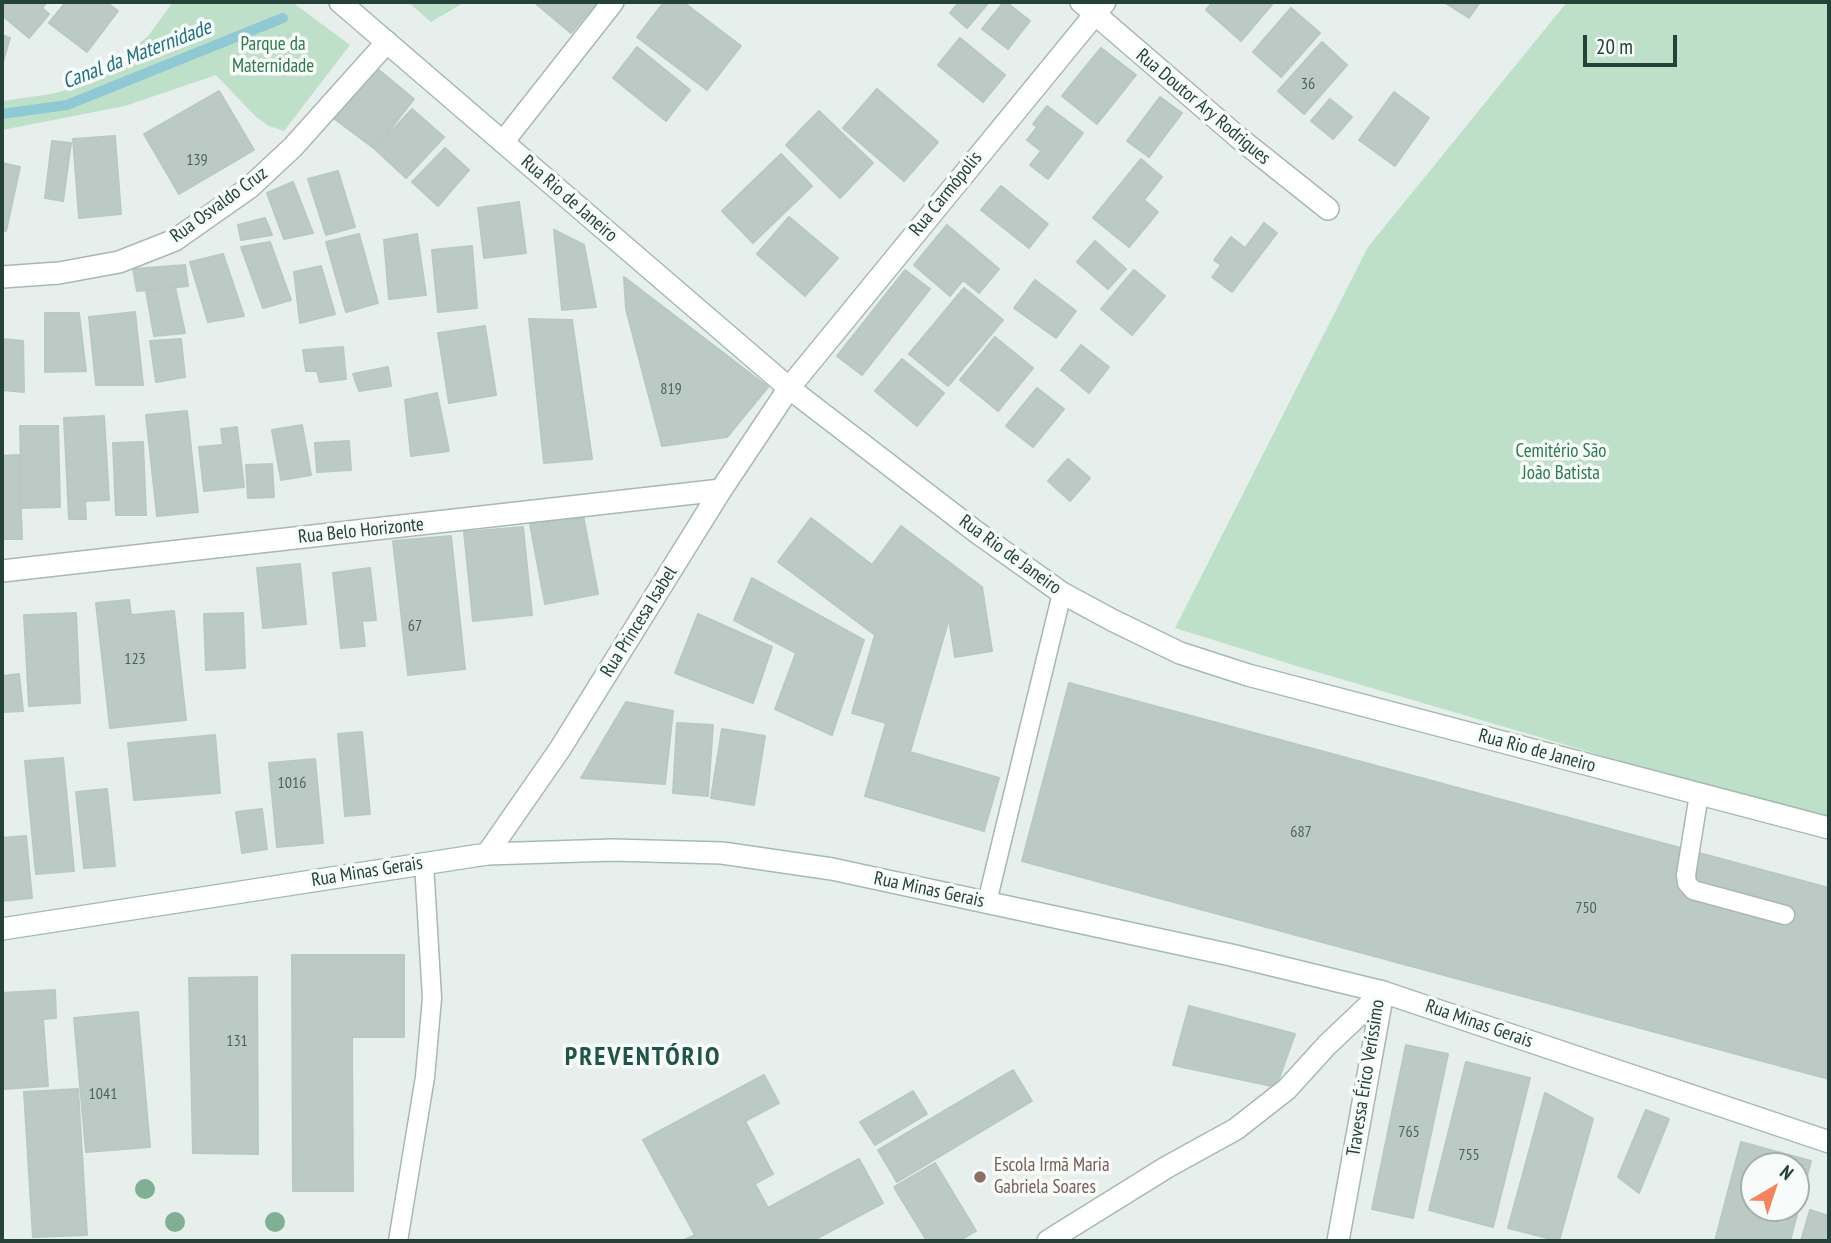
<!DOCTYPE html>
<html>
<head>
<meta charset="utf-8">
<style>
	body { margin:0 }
	#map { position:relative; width:1831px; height:1243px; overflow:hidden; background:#e6efeb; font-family:"PT Sans Narrow",sans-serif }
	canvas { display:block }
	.frame { position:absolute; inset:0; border:4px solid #24423a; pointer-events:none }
	.north { position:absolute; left:1740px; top:1152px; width:70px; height:70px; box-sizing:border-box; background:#f7fbf9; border:2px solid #a3b1ad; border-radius:50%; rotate:39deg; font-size:19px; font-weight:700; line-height:28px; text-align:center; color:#24423a }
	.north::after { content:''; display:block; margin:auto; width:24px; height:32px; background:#f4845f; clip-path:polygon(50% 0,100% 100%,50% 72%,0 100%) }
	.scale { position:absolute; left:1583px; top:35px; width:94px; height:32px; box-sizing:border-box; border:4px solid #24423a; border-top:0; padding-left:9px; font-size:21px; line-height:24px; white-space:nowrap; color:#24423a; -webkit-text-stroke:5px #f7fbf9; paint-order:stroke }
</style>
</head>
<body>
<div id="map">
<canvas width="1831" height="1243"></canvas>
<div class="frame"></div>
<div class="north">N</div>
<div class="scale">20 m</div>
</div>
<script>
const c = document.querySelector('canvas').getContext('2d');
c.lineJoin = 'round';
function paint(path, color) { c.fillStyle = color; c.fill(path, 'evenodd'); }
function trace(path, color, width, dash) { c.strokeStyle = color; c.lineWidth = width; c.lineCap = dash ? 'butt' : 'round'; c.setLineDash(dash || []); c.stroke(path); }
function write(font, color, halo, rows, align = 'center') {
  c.font = font + ' "PT Sans Narrow",sans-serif'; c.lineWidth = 7; c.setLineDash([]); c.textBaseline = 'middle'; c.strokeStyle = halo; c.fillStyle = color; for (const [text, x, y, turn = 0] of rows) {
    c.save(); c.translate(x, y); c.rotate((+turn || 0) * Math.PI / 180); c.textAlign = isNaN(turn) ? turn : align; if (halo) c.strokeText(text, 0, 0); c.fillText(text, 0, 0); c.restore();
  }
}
paint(new Path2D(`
	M173,2H292L350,45L284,131L269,126L255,116L216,75L125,106L2,130V101L51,94L93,83L108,72L109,67L148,36Z
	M408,2H465L431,22Z
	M1567,2H1829V822L1300,667L1175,628L1368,247Z`), '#bfe0c8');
trace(new Path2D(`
	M2,114L67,105L283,18`), '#8ec9d4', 10);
const building = new Path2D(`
	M2,2H47L42,8L49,14L29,38L2,15Z
	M66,2H106L118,11L87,52L49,23Z
	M534,2H597L571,33Z
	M664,2H683L741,46L707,90L637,37Z
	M955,2H989L967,28L950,13L958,3Z
	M1004,2H1006L1030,21L1008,49L982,29Z
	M1213,2H1274L1241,41L1206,10Z
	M1444,2H1480L1469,18Z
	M1291,8L1320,33L1281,77L1253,52Z
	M2,35L10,38L2,65Z
	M960,38L1005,75L983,102L938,65Z
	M1322,42L1347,65L1304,114L1278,91Z
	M637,47L690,90L666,121L613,78Z
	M1101,48L1136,75L1097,124L1062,96Z
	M374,66L414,99L375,149L332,117Z
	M877,89L938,142L904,181L843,128Z
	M219,91L254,150L179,194L144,134Z
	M1394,92L1429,118L1395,166L1359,140Z
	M1160,97L1182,113L1149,157L1127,141Z
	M1330,99L1352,117L1333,139L1311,121Z
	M1047,106L1083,133L1048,179L1030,165L1041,151L1027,140L1037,127L1033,124Z
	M412,109L444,137L406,178L375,149Z
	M819,111L873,163L840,198L786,145Z
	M115,136L121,214L79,218L73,139Z
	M52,141L71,143L63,201L45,198Z
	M445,148L469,170L438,206L412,182Z
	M781,154L812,186L753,243L722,211Z
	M1141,159L1162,177L1144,200L1158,212L1129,247L1093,218Z
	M2,163L20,167L6,231L2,230Z
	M338,171L355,227L326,235L308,179Z
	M293,182L313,233L284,239L267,193Z
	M1001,186L1048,224L1029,248L981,210Z
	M519,202L526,253L484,258L478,208Z
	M789,217L838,258L805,296L757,254Z
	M265,218L272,235L241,240L238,225Z
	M1264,223L1277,233L1232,292L1212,277L1221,265L1214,260L1231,237L1245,248Z
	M947,225L999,269L979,293L963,280L950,296L914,265Z
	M554,230L584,245L596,307L562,310Z
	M359,234L378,303L346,312L326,242Z
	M417,234L426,295L389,299L384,240Z
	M1095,241L1126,269L1108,289L1077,262Z
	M270,242L291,300L263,308L241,247Z
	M472,246L477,308L438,312L432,250Z
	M223,254L244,316L208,322L190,262Z
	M185,265L188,286L137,291L133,269Z
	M321,266L335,314L300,323L294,272Z
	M905,270L930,289L862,375L837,356Z
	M1134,270L1165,296L1132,335L1101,309Z
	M624,277L768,387L727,437L662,446L626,309Z
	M1035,280L1076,311L1056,338L1014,308Z
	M175,287L185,333L154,336L146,290Z
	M964,288L1003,320L948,386L909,354Z
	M135,312L143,385H96L89,317Z
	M45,313H79L86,371L45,372Z
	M529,319L572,320L592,459L544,463Z
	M485,326L496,395L449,403L438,333Z
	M995,337L1033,368L998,411L960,380Z
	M2,339L23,341L24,392L2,390Z
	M181,339L185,377L156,382L150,341Z
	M1081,345L1109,367L1089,393L1061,370Z
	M343,347L346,379L320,382L317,371H306L303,350Z
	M902,359L944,393L917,426L875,391Z
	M388,367L391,386L359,391L353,374Z
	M1037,388L1064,409L1033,447L1006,426Z
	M437,393L449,451L411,456L405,400Z
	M187,411L198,512L157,516L146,415Z
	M104,416L109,500L85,501L86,519H69L64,418Z
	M302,425L311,475L281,480L272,430Z
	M20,426H58L60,507L22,508Z
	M237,427L244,487L204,491L199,447L223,445L221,429Z
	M349,441L351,470L317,472L315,443Z
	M143,442L146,515H116L113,443Z
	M19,455L22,539H2V456Z
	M1068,459L1090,478L1070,501L1048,481Z
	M272,464L274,497L248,498L246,465Z
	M583,515L598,594L545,604L530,524Z
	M811,518L872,565L901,526L982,587L992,651L955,657L949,619L910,752L999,778L984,831L865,796L886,723L852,713L875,635L778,562Z
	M523,527L532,615L473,621L464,532Z
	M451,536L465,669L408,675L393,541Z
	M300,564L306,624L263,628L257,568Z
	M370,568L376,620L362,621L365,646L341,648L333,573Z
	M752,578L864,640L832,735L775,709L796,653L734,620Z
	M129,600L131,615L174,611L186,720L110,728L96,603Z
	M76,613L80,703L29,706L24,615Z
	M243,613L245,668L206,670L204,614Z
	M698,614L772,647L753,703L675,673Z
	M19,674L23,711L2,712V676Z
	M1069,683L1829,888V1079L1022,861Z
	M626,702L673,711L665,784L581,778Z
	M677,723L713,725L708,796L673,793Z
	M722,729L765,736L754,805L711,798Z
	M362,732L370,814L345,816L338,734Z
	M215,735L220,793L134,800L128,743Z
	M63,758L74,871L36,874L25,761Z
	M315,759L323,843L277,847L269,763Z
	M107,789L115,866L84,868L76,792Z
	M262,809L267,849L242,853L236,812Z
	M26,836L32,898L2,901V838Z
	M292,955H404V1037H352L353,1191H293Z
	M257,977L258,1154L193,1153L189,978Z
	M55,990L56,1018L43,1019L48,1086L4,1089L2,1057V993Z
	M1189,1006L1295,1034L1276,1087L1173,1065Z
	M138,1012L150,1147L86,1152L74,1018Z
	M1406,1045L1448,1054L1413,1218L1372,1209Z
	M1466,1062L1530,1078L1493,1227L1429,1210Z
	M1013,1070L1032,1101L897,1182L878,1150Z
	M764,1075L779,1103L745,1121L773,1174L755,1184L768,1208L859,1159L883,1203L812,1241H682L695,1235L643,1140Z
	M78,1089L87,1235L33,1237L24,1092Z
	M913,1091L927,1114L875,1145L860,1122Z
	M1545,1093L1593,1119L1559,1241L1508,1228Z
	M1646,1110L1669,1119L1639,1193L1618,1177Z
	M1741,1142L1811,1161L1790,1241H1715ZM1754,1166H1796V1208H1754Z
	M935,1163L976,1231L959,1241H927L894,1187Z
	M1810,1210L1829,1216V1241H1801Z`);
paint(building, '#bbcac4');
trace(building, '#b8c9c2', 2);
const lane = new Path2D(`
	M1699,794L1686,875L1687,883L1693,890L1785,915
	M987,902L1062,593
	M398,1241L425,1077L432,998L424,863`);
const street = new Path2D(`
	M1081,2L1239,138L1328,209
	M503,142L613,2
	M2,277L59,273L119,262L175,240L249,188L293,147L387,42
	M2,571L721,490
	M487,854L560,749L721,490L789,388L1105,2
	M1048,1241L1167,1167L1236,1129L1287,1089L1327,1045L1383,992
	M1338,1241L1383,992`);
const secondary = new Path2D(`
	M340,2L789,388L975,531L1062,593L1114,621L1180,653L1248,675L1829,828
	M2,929L487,854L613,850L722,853L832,869L1231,955L1383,992L1829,1142`);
trace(lane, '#a8b8b2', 21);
trace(street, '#a8b8b2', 24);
trace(secondary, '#a4bbb3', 24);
trace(lane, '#fff', 18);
trace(street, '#fff', 21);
trace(secondary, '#fff', 21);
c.fillStyle = '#80af93';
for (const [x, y] of [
	[145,1189],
	[175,1222],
	[275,1222]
]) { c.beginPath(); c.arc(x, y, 10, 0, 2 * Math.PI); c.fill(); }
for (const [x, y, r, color] of [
	[980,1177,7,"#8d6e63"]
]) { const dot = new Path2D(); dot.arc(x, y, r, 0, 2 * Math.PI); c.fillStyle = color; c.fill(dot); trace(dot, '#f7fbf9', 2.5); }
write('16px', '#4a645c', null, [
	["36",1308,84],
	["139",197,160],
	["819",671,389],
	["67",415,626],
	["123",135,659],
	["1016",292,783],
	["687",1301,832],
	["750",1586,908],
	["131",237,1041],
	["1041",103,1094],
	["765",1409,1132],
	["755",1469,1155]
]);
write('19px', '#2d7a4b', '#f7fbf9', [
	["Parque da",273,45],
	["Maternidade",273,67],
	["Cemitério São",1561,452],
	["João Batista",1561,474]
]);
write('19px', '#24423a', '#f7fbf9', [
	["Rua Doutor Ary Rodrigues",1203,107,40],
	["Rua Carmópolis",946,194,-51],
	["Rua Rio de Janeiro",569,199,41],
	["Rua Osvaldo Cruz",219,205,-36],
	["Rua Belo Horizonte",361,531,-6],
	["Rua Rio de Janeiro",1010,555,36],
	["Rua Princesa Isabel",639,622,-58],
	["Rua Rio de Janeiro",1537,751,15],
	["Rua Minas Gerais",367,872,-9],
	["Rua Minas Gerais",929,890,12],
	["Rua Minas Gerais",1479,1024,19],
	["Travessa Érico Veríssimo",1366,1078,-81]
]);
write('19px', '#785e54', '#f7fbf9', [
	["Escola Irmã Maria",994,1166],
	["Gabriela Soares",994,1188]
], 'left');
write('italic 21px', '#1c6f80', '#f7fbf9', [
	["Canal da Maternidade",137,55,-21]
]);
c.letterSpacing = '2px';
write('bold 26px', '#1f5548', '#f7fbf9', [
	["PREVENTÓRIO",643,1058]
]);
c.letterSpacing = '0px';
</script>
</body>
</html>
